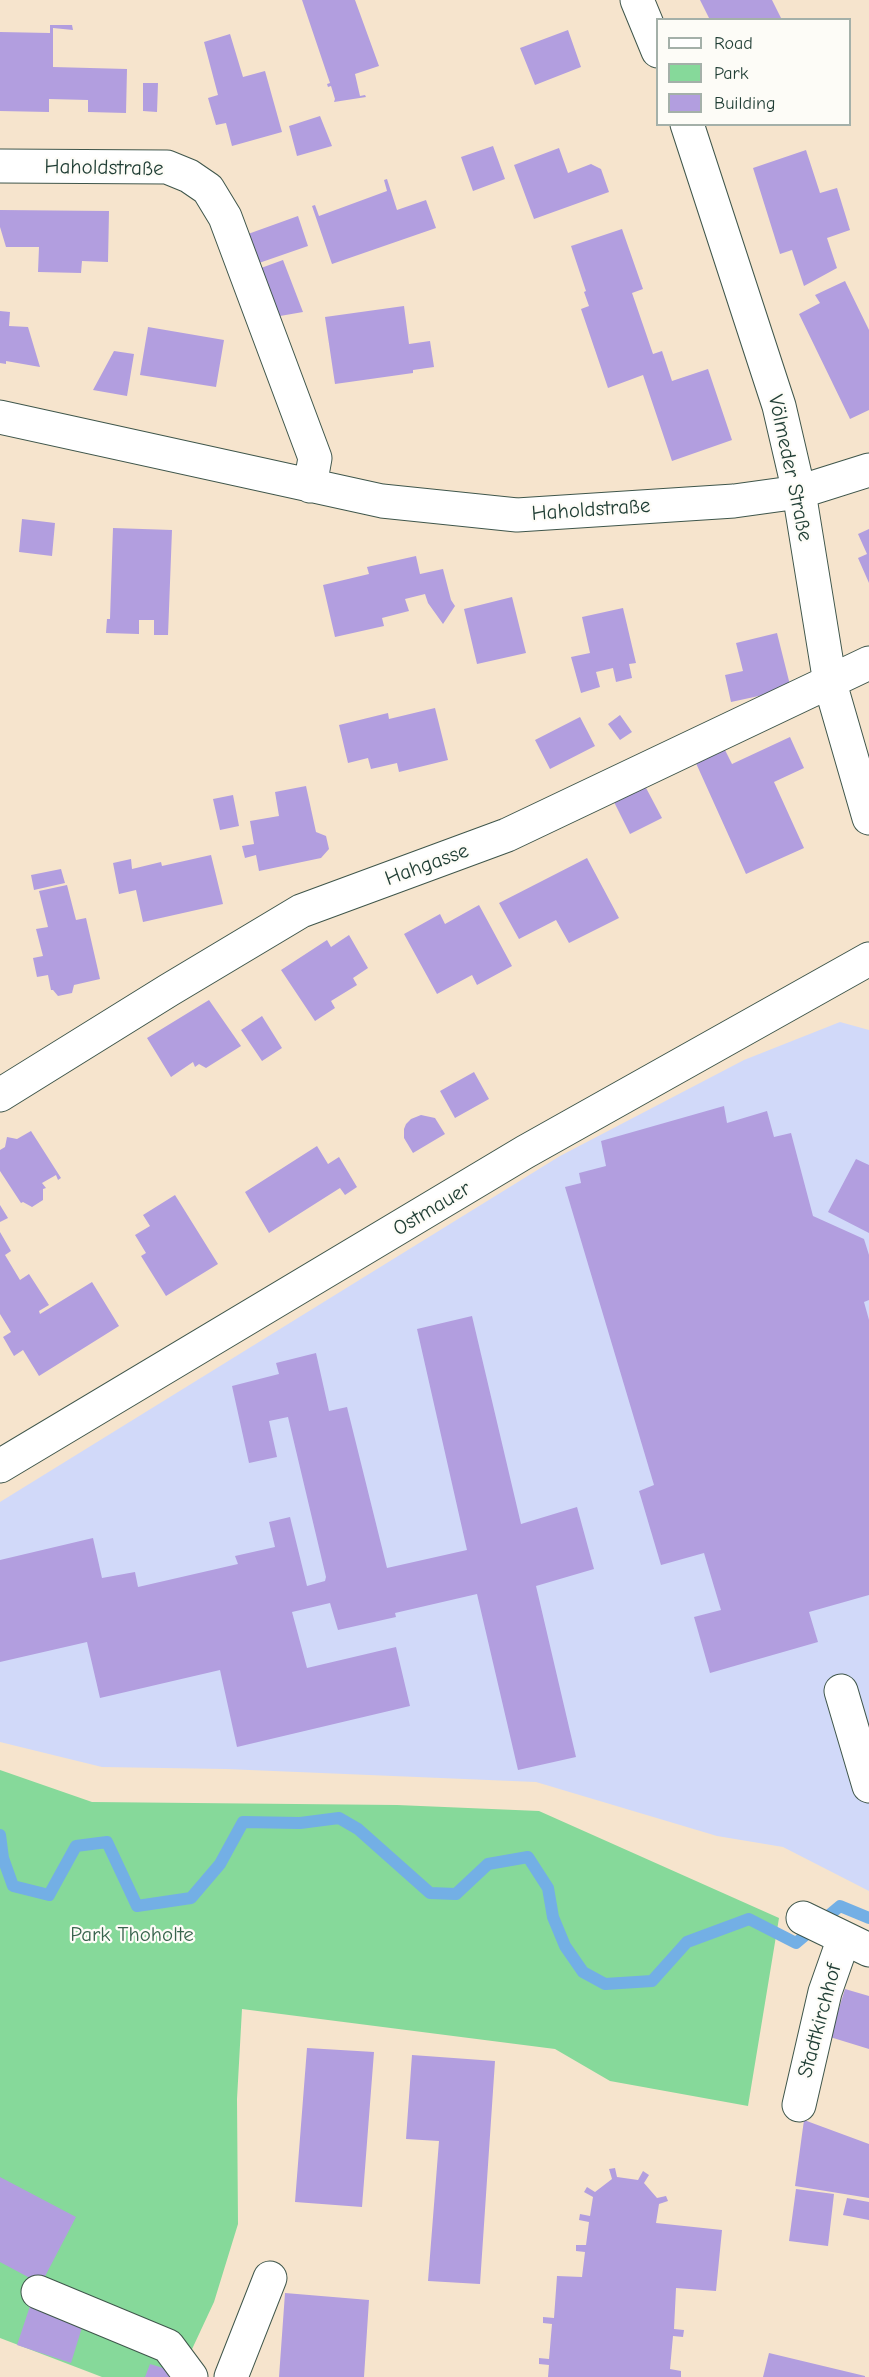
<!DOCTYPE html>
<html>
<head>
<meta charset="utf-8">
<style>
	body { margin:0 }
	#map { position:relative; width:869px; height:2377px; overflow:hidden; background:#f6e4cd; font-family:"Comic Neue",sans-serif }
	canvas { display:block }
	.legend { position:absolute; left:656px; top:18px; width:195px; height:108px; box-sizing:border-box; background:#fdfcf7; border:2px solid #a4b0a9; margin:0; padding:8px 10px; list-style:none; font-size:18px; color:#1f3d34 }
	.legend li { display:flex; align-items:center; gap:12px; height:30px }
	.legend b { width:30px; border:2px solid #a4b0a9 }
</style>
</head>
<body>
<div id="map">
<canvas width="869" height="2377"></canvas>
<ul class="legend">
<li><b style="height:8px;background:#fff"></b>Road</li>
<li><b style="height:16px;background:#86d99a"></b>Park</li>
<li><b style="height:16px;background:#b29edf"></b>Building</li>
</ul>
</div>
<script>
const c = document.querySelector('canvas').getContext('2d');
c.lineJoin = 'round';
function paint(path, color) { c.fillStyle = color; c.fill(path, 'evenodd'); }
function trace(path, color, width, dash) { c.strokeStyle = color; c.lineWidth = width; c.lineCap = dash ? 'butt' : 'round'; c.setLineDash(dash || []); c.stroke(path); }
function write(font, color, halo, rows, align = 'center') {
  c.font = font + ' "Comic Neue",sans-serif'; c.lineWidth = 4.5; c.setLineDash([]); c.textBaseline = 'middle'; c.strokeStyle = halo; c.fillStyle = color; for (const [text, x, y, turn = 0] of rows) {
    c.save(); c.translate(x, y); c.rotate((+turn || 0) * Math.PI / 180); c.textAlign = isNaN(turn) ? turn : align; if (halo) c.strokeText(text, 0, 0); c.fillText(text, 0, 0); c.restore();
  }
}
paint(new Path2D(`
	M840,1022L869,1030V1891L783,1847L717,1836L536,1782L226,1769L102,1767L0,1742V1502L560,1156L744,1060Z`), '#d1d9f9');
paint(new Path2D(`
	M0,1770L92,1802L397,1805L539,1811L779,1918L748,2106L610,2081L555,2049L242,2009L237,2099L238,2224L214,2302L179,2377H102L0,2338Z`), '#86d99a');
trace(new Path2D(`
	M0,1835L3,1858L13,1886L49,1895L76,1846L107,1842L137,1906L191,1898L220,1864L243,1822L300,1823L339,1818L358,1829L430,1893L456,1894L488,1864L528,1857L548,1888L553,1917L565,1946L583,1972L605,1984L652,1981L687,1942L749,1919L796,1943L840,1906L869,1918`), '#73afe5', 12);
paint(new Path2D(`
	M302,0H355L379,66L355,74L360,96L365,95L366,97L334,102L335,99L331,86L328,87L327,84L330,83Z
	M700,0H772L782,20H710Z
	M50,25H72L73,30L53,28V67L127,69L126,113L88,112V100L49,99V112L0,111V32L50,33Z
	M568,30L581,67L535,85L520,48Z
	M230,34L243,77L265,71L282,132L232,146L226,123L216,125L208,98L218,95L204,42Z
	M143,83H158L157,112L143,111Z
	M320,116L332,146L297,156L289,126Z
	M493,146L505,179L473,191L461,157Z
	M559,148L568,173L591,164L601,169L609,192L534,219L514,165Z
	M806,150L820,193L837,188L850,230L827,238L837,268L804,286L792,250L780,254L753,168Z
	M387,179L397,210L426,200L436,228L332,264L312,206L315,205L319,216L387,191L384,180Z
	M0,210L109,211L108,262L82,261L81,273L38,272L39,247H6L0,227Z
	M298,216L308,246L259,263L248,234Z
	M622,229L643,289L632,293L653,354L662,351L672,381L708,369L732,440L672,461L643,375L608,388L581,309L589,306L584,292L586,291L571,246Z
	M283,260L303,312L280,316L261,268Z
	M845,281L869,330V410L850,419L799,314L820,303L815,295Z
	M404,306L409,344L430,341L434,367L413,370V373L335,384L325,317Z
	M0,311L10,312L9,326L28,327L40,367L6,361V364L0,363Z
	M148,327L224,340L216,387L140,375Z
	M114,351L134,354L127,396L93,390Z
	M22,519L55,523L52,556L19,552Z
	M113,528L172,530L168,635H154V620H139V634L106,633L107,619H110Z
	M869,529V583L858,558L867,554L858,534Z
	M416,556L420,574L443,569L451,600L455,606L443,624L428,603L425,594L405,599L409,611L382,618L384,626L335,637L323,585L369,574L367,567Z
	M512,597L526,653L477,664L464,609Z
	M623,608L636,663L629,664L632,678L616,682L613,668L596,672L600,687L581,693L571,657L590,653L582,617Z
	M777,633L791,689L731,702L725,675L743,671L736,643Z
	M435,708L448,760L399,772L397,763L371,769L368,758L348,763L339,725L388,713L389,719Z
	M620,715L632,732L620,740L608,724Z
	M580,717L595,746L550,769L535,740Z
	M790,737L804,768L774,782L804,848L746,874L695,761L724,748L732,764Z
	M306,786L316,832L326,836L329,849L321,858L259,871L256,855L245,858L242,846L254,844L250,821L279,816L275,792Z
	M645,786L662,818L630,834L614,802Z
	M233,795L239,826L220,830L213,799Z
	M211,855L223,904L143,922L136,890L119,894L113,863L131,859L132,869L161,862L162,866Z
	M587,858L619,918L569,943L556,920L519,939L499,903Z
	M61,869L65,883L34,890L31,875Z
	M67,885L76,920L86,918L100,979L74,985L72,993L58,996L53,990H51L48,975L37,977L33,958L43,956L36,929L48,927L39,891Z
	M479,905L512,966L477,985L472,975L437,994L404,934L440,914L445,924Z
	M349,935L368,968L353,978L357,985L331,1001L335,1008L315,1021L281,970L327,940L331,947Z
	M209,1000L241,1046L206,1068L199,1064L195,1067L193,1062L171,1077L147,1038Z
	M262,1016L282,1048L262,1061L241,1030Z
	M474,1072L489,1099L455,1118L440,1091Z
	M724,1106L727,1123L767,1111L774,1137L791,1133L813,1216L864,1239L869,1255V1300L864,1302L869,1320V1595L809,1612L818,1642L710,1673L694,1617L721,1610L704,1553L661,1565L639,1491L654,1485L565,1187L581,1183L579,1173L606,1166L601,1141Z
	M421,1115L435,1118L445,1134L413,1153L404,1138V1129L406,1124L411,1119Z
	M31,1131L61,1178L58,1180L56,1175L42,1183L46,1188L43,1189V1200L32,1207L23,1202L21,1203L0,1171V1150L5,1147L7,1137L17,1139Z
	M317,1146L328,1164L339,1157L357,1187L345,1195L340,1188L269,1233L245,1192Z
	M856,1159L869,1165V1233L828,1212Z
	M175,1195L218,1264L166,1296L141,1256L146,1253L135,1235L150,1226L143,1215Z
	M0,1205L8,1218L0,1222Z
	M0,1232L11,1251L5,1255L20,1280L29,1274L49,1305L39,1311L40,1314L92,1282L119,1326L39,1376L23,1350L14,1356L3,1337L11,1332L0,1314Z
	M472,1316L521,1524L577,1507L594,1569L536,1586L576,1757L518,1770L477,1594L395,1613L396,1617L338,1630L330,1603L292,1612L307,1668L396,1647L410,1706L237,1747L220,1670L100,1698L87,1642L0,1662V1560L93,1538L102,1578L135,1572L138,1587L238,1564L235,1556L275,1547L269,1522L290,1517L307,1586L325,1581L326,1577L288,1417L269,1421L277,1457L249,1463L232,1386L279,1374L276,1363L316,1353L329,1411L347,1407L387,1568L467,1550L417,1329Z
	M845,1989L869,1996V2049L830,2037Z
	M307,2048L374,2052L362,2207L295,2202Z
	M412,2055L495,2061L480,2284L428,2281L439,2141L406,2139Z
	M804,2120L869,2144V2198L795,2186Z
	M615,2168L617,2177L638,2180L643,2171L649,2175L644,2183L657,2198L666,2196L668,2201L659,2204L656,2223L722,2230L716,2291L676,2288L674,2329L684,2330L683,2337L673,2336L670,2369L681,2371V2377H548L549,2365L539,2364V2358L549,2359L552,2324L543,2323V2317L554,2318L557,2276L582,2277L585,2252L576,2251V2245H586L589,2222L579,2220L580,2214L590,2216L593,2197L584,2192L587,2187L595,2192L612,2179L609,2169Z
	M0,2177L76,2217L41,2284L0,2262Z
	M796,2189L834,2194L828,2246L789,2241Z
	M847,2198L869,2202V2220L843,2215Z
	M285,2293L369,2300L364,2377H279Z
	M30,2306L83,2324L71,2363L17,2345Z
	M769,2353L865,2376V2377H763Z
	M150,2364L173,2371L172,2377H145Z`), '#b29edf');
const minor = new Path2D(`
	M637,0L658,51
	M687,124L779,406L799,492L830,683L869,818
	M0,166L167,167L189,176L208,189L225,217L315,458L310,486
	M0,417L382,501L517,515L734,501L799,492L869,470
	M0,1095L169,990L301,911L507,835L869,663
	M0,1466L525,1152L869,959
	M841,1691L869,1786
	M803,1918L869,1950
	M799,2105L825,1992L844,1938
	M38,2292L168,2346L191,2377
	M231,2377L270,2278`);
trace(minor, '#3f564b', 35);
trace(minor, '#fff', 33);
write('21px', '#1f3d34', '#fdfcf7', [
	["Haholdstraße",104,168,1],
	["Völmeder Straße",790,468,78],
	["Haholdstraße",591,510,-4],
	["Hahgasse",427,865,-20],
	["Ostmauer",432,1209,-31],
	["Stadtkirchhof",820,2021,-75]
]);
write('21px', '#39644e', '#fdfcf7', [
	["Park Thoholte",132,1935]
]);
</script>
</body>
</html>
